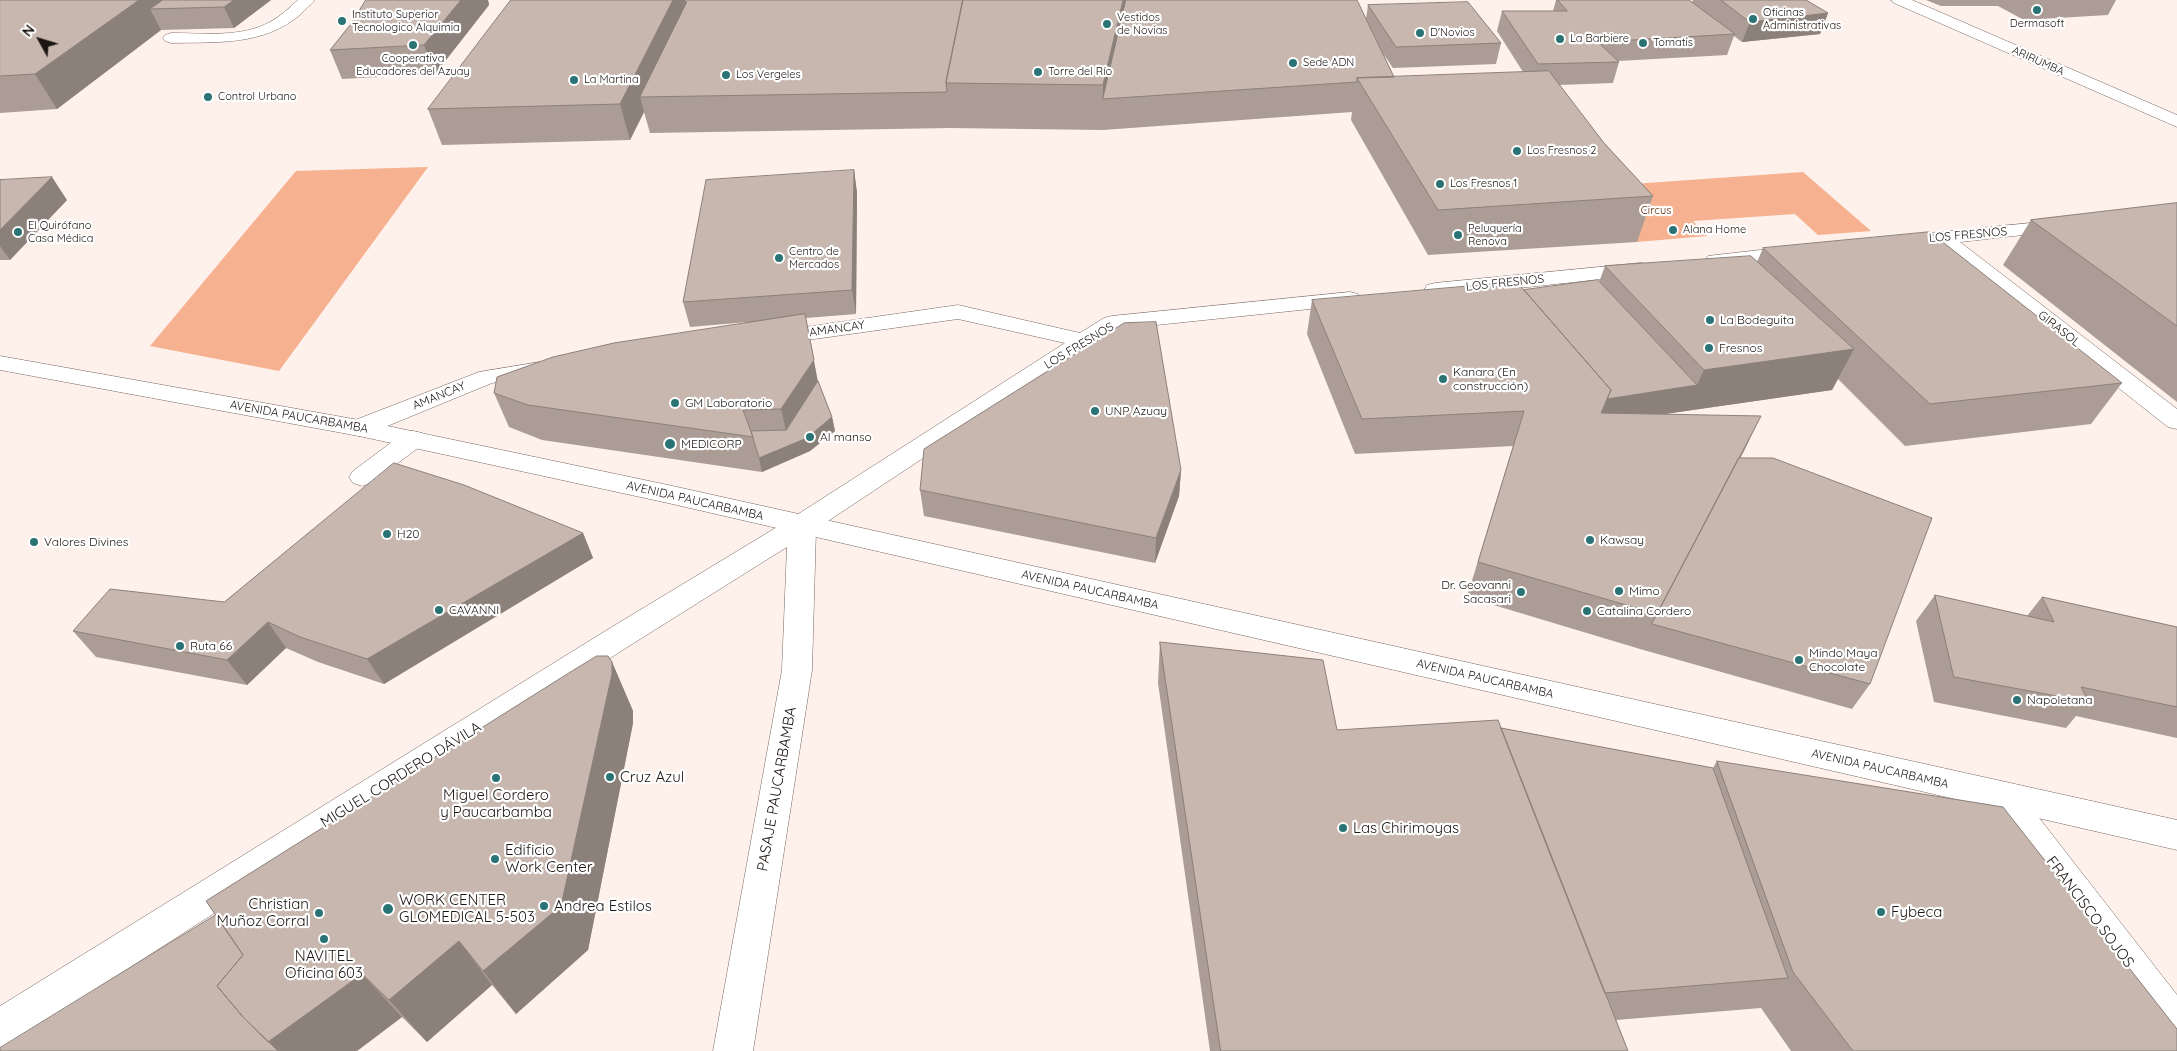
<!DOCTYPE html>
<html>
<head>
<meta charset="utf-8">
<style>
	body { margin:0 }
	#map { position:relative; width:2177px; height:1051px; overflow:hidden; background:#fef0ea; font-family:Quicksand,sans-serif }
	canvas { display:block }
	.north { position:absolute; left:15px; top:15px; width:50px; height:50px; -webkit-text-stroke:4px #fff; paint-order:stroke; rotate:309deg; font-size:14px; font-weight:700; line-height:20px; text-align:center; color:#1c1613 }
	.north::after { content:''; display:block; margin:auto; width:18px; height:22px; background:#1c1613; clip-path:polygon(50% 0,100% 100%,50% 72%,0 100%) }
</style>
</head>
<body>
<div id="map">
<canvas width="2177" height="1051"></canvas>
<div class="north">N</div>
</div>
<script>
const c = document.querySelector('canvas').getContext('2d');
c.lineJoin = 'round';
function paint(path, color) { c.fillStyle = color; c.fill(path, 'evenodd'); }
function trace(path, color, width, dash) { c.strokeStyle = color; c.lineWidth = width; c.lineCap = dash ? 'butt' : 'round'; c.setLineDash(dash || []); c.stroke(path); }
function write(font, color, halo, rows, align = 'center') {
  c.font = font + ' Quicksand,sans-serif'; c.lineWidth = 4.5; c.setLineDash([]); c.textBaseline = 'middle'; c.strokeStyle = halo; c.fillStyle = color; for (const [text, x, y, turn = 0] of rows) {
    c.save(); c.translate(x, y); c.rotate((+turn || 0) * Math.PI / 180); c.textAlign = isNaN(turn) ? turn : align; if (halo) c.strokeText(text, 0, 0); c.fillText(text, 0, 0); c.restore();
  }
}
paint(new Path2D(`
	M428,167L279,371L150,346L296,171Z
	M1803,172L1871,231L1818,235L1795,214L1693,221L1707,236L1637,242L1590,187Z`), '#f6b190');
const service = new Path2D(`
	M413,431L422,433L426,439L422,445L371,483L362,486L353,483L349,477L353,471L404,433Z`);
const minor = new Path2D(`
	M298,0H315C311,5 305,9 301,14C264,46 217,42 171,43L165,41L163,38L165,35L171,33C203,33 241,38 270,22C281,16 289,8 298,0Z
	M1891,0H1912L2177,115V127L1894,3Z
	M2061,220L2068,222L2071,226L2068,230L1960,242L2177,409V429L2168,427L1937,245L1900,248L1893,246L1890,242L1893,238L1900,236Z
	M1797,246L1804,248L1808,252L1804,256L1716,267L1708,266L1705,261L1708,256L1716,255Z
	M1641,263L1649,264L1652,269L1649,274L1435,297L1427,295L1424,290L1427,285L1435,283Z
	M1350,292L1358,294L1361,299L1358,304L1118,329L816,529L812,670L753,1051H713L782,670L787,547L629,646L14,1042L0,1048V1006L607,630L792,518L1065,343L958,319L771,345L763,343L759,338L763,333L958,305L1080,333L1104,318L1112,316Z
	M540,362L548,364L552,369L548,374L492,383L368,434L359,436L350,434L346,428L350,422L479,372Z
	M2003,782L2015,787L2177,995V1047L2163,1041L1991,807L1986,797L1991,787Z`);
const tertiary = new Path2D(`
	M0,356L359,420L668,485L2177,820V850L668,503L359,436L0,370Z`);
trace(service, '#766760', 1);
trace(minor, '#766760', 1);
trace(tertiary, '#766760', 1);
paint(service, '#fff');
paint(minor, '#fff');
paint(tertiary, '#fff');
paint(new Path2D(`
	M0,0H271L234,28L161,30L57,109L0,113Z
	M366,0H488L489,5L435,74L342,79L330,50L351,24Z
	M511,0H686L687,3L1366,19L1368,5L1501,43L1496,64L1393,68L1382,52L1394,77L1523,72L1497,31L1502,11H1553L1556,0H1689L1692,2L1693,0H1806L1828,13L1820,34L1742,42L1734,36L1727,55L1618,61L1619,62L1613,83L1559,85L1604,143L1653,196L1637,242L1428,255L1351,120L1352,112L1103,130L950,128L650,133L644,112L630,140L442,145L428,109Z
	M1926,0H2116L2108,15L2024,20L1998,6H1941Z
	M854,170L857,193L856,314L806,318L818,382L832,417L835,431L810,451L762,472L542,440L509,427L494,393L748,322L690,327L683,302Z
	M0,180L67,200L10,260H0Z
	M2177,203V402L2003,265L2031,220Z
	M1763,248L2122,383L2091,424L1905,446L1838,379L1832,390L1664,414L1740,458L1870,684L1852,709L1640,649L1467,597L1513,446L1355,454L1307,334L1312,300L1524,290L1599,282L1605,266L1757,262Z
	M1181,470L1179,496L1155,563L924,516L920,490Z
	M583,533L593,558L384,684L318,662L286,648L247,685L96,657L73,631Z
	M1935,595L2027,616L2042,597L2177,627V738L2076,716L2066,728L1934,702L1916,621Z
	M1160,642L1337,730L1501,728L1713,768L1717,761L2177,1051H1791L1761,1008L1616,1020L1628,1051H1210L1158,683Z
	M612,662L633,711V723L588,950L516,1014L492,985L427,1042L402,1017L357,1051H0L216,915Z`), '#ab9d96');
paint(new Path2D(`
	M139,0H199L150,9L161,30L57,109L35,74Z
	M234,0H271L234,28L224,7Z
	M461,0H488L489,5L435,74L424,45Z
	M673,0H686L689,16L640,97L644,112L630,140L620,104Z
	M1123,0H1128L1103,99V85Z
	M1828,13L1820,34L1742,42L1750,22Z
	M854,170L857,193L856,314L852,290Z
	M52,177L67,200L10,260L0,246V230Z
	M805,314L820,394L789,444L781,409Z
	M1854,349L1832,390L1686,411L1597,424L1611,390L1697,385L1704,370Z
	M1761,416L1744,451L1653,624Z
	M832,417L835,431L810,451L762,472L759,458Z
	M1181,470L1179,496L1155,563L1156,538Z
	M583,533L593,558L384,684L367,659Z
	M268,622L286,648L247,685L227,660Z
	M612,662L633,711V723L588,950L516,1014L483,971Z
	M459,941L492,985L427,1042L389,1000Z
	M362,974L402,1017L357,1051H278L268,1042Z`), '#8b807a');
const building = new Path2D(`
	M0,0H139L35,74L0,76Z
	M163,0H234L224,7L150,9Z
	M366,0H461L424,45L330,50L351,24Z
	M511,0H673L620,104L428,109Z
	M688,0H963L946,83L947,92L640,97Z
	M963,0H1123L1103,85L946,83Z
	M1126,0H1357L1394,77L1357,78V82L1103,99Z
	M1558,0H1689L1735,34L1598,42L1619,62L1538,64L1502,11H1567Z
	M1721,0H1806L1828,13L1750,22Z
	M1468,2L1501,43L1396,47L1368,5Z
	M1549,71L1604,143L1653,196L1438,210L1357,78Z
	M854,170L852,290L683,302L706,180Z
	M52,177L0,230V180Z
	M2177,203V326L2031,220Z
	M1930,232L2122,383L1930,404L1763,248Z
	M1751,256L1854,349L1704,370L1605,266Z
	M1598,280L1697,385L1607,399L1611,390L1524,290Z
	M1517,282L1611,390L1601,413L1761,416L1657,614L1478,562L1524,411L1362,419L1312,300Z
	M805,314L814,360L781,409L743,410L753,437L528,405L494,393L497,377L553,357L614,343Z
	M1156,322L1181,470L1156,538L920,490L924,449L1124,323Z
	M818,381L832,417L807,438L759,458L751,431L786,430Z
	M1739,458H1773L1932,518L1870,684L1652,624Z
	M394,463L464,485L583,533L367,659L300,637L268,622L227,660L73,631L110,589L224,602Z
	M1935,595L2054,622L2042,597L2177,627V707L2081,687L2089,702L1954,677Z
	M1160,642L1323,660L1337,730L1498,720L1628,1051H1221Z
	M597,656H608L612,662V674L561,906L483,971L459,941L389,1000L362,974L268,1042L243,1017L217,986L243,955L206,901L572,671Z
	M1501,728L1713,768L1788,978L1605,993Z
	M1717,761L2003,807L2177,1029V1051H1853L1793,972Z
	M216,915L243,955L217,986L243,1017L278,1051H0V1048Z`);
paint(building, '#c7b7af');
trace(building, '#8b807a', 1);
for (const [x, y, r, color] of [
	[2037,10,5,"#297375"],
	[1753,19,5,"#297375"],
	[342,21,5,"#297375"],
	[1107,24,5,"#297375"],
	[1420,33,5,"#297375"],
	[1560,39,5,"#297375"],
	[1643,43,5,"#297375"],
	[413,45,5,"#297375"],
	[1293,63,5,"#297375"],
	[1038,72,5,"#297375"],
	[726,75,5,"#297375"],
	[574,80,5,"#297375"],
	[208,97,5,"#297375"],
	[1517,151,5,"#297375"],
	[1440,184,5,"#297375"],
	[1673,230,5,"#297375"],
	[18,232,5,"#297375"],
	[1458,235,5,"#297375"],
	[779,258,5,"#297375"],
	[1710,320,5,"#297375"],
	[1709,348,5,"#297375"],
	[1443,379,5,"#297375"],
	[675,403,5,"#297375"],
	[1095,411,5,"#297375"],
	[810,437,5,"#297375"],
	[670,444,6,"#297375"],
	[387,534,5,"#297375"],
	[1590,540,5,"#297375"],
	[34,542,5,"#297375"],
	[1619,591,5,"#297375"],
	[1521,592,5,"#297375"],
	[439,610,5,"#297375"],
	[1587,611,5,"#297375"],
	[180,646,5,"#297375"],
	[1799,660,5,"#297375"],
	[2017,700,5,"#297375"],
	[610,777,5,"#297375"],
	[496,778,5,"#297375"],
	[1343,828,5,"#297375"],
	[495,859,5,"#297375"],
	[544,906,5,"#297375"],
	[388,909,6,"#297375"],
	[1881,912,5,"#297375"],
	[319,913,5,"#297375"],
	[324,939,5,"#297375"]
]) { const dot = new Path2D(); dot.arc(x, y, r, 0, 2 * Math.PI); c.fillStyle = color; c.fill(dot); trace(dot, '#fff', 2); }
write('11px', '#1c1613', '#fff', [
	["Oficinas",1763,13],
	["Administrativas",1763,26],
	["Instituto Superior",352,15],
	["Tecnologico Alquimia",352,28],
	["Vestidos",1117,18],
	["de Novias",1117,31],
	["Dermasoft",2037,24,"center"],
	["D'Novios",1430,33],
	["La Barbiere",1570,39],
	["Tomatis",1653,43],
	["Cooperativa",413,59,"center"],
	["Educadores del Azuay",413,72,"center"],
	["Sede ADN",1303,63],
	["Torre del Río",1048,72],
	["Los Vergeles",736,75],
	["La Martina",584,80],
	["Control Urbano",218,97],
	["Los Fresnos 2",1527,151],
	["Los Fresnos 1",1450,184],
	["El Quirófano",28,226],
	["Casa Médica",28,239],
	["Peluquería",1468,229],
	["Renova",1468,242],
	["Alana Home",1683,230],
	["Centro de",789,252],
	["Mercados",789,265]
], 'left');
write('11px', '#1c1613', '#fff', [
	["ARIRUMBA",2038,61,24]
]);
write('11px', '#5e2500', '#fff', [
	["Circus",1656,211]
]);
write('12px', '#1c1613', '#fff', [
	["LOS FRESNOS",1968,235,-5],
	["LOS FRESNOS",1505,283,-6],
	["AMANCAY",837,329,-8],
	["GIRASOL",2059,329,38],
	["LOS FRESNOS",1079,346,-31],
	["AMANCAY",439,396,-22],
	["AVENIDA PAUCARBAMBA",299,417,10],
	["AVENIDA PAUCARBAMBA",695,501,13],
	["AVENIDA PAUCARBAMBA",1090,590,13],
	["AVENIDA PAUCARBAMBA",1485,679,13],
	["AVENIDA PAUCARBAMBA",1880,769,13]
]);
write('12px', '#1c1613', '#fff', [
	["La Bodeguita",1720,320],
	["Fresnos",1719,348],
	["Kanara (En",1453,372],
	["construcción)",1453,386],
	["GM Laboratorio",685,403],
	["UNP Azuay",1105,411],
	["Al manso",820,437],
	["MEDICORP",681,444],
	["H20",397,534],
	["Kawsay",1600,540],
	["Valores Divines",44,542],
	["Dr. Geovanni",1511,585,"right"],
	["Sacasari",1511,599,"right"],
	["Mimo",1629,591],
	["CAVANNI",449,610],
	["Catalina Cordero",1597,611],
	["Ruta 66",190,646],
	["Mindo Maya",1809,653],
	["Chocolate",1809,667],
	["Napoletana",2027,700]
], 'left');
write('15px', '#1c1613', '#fff', [
	["MIGUEL CORDERO DÁVILA",401,775,-32],
	["PASAJE PAUCARBAMBA",777,789,-80],
	["FRANCISCO SOJOS",2090,912,53]
]);
write('15px', '#1c1613', '#fff', [
	["Cruz Azul",620,777],
	["Miguel Cordero",496,795,"center"],
	["y Paucarbamba",496,812,"center"],
	["Las Chirimoyas",1353,828],
	["Edificio",505,850],
	["Work Center",505,867],
	["WORK CENTER",399,900],
	["GLOMEDICAL 5-503",399,917],
	["Christian",309,904,"right"],
	["Muñoz Corral",309,921,"right"],
	["Andrea Estilos",554,906],
	["Fybeca",1891,912],
	["NAVITEL",324,956,"center"],
	["Oficina 603",324,973,"center"]
], 'left');
</script>
</body>
</html>
